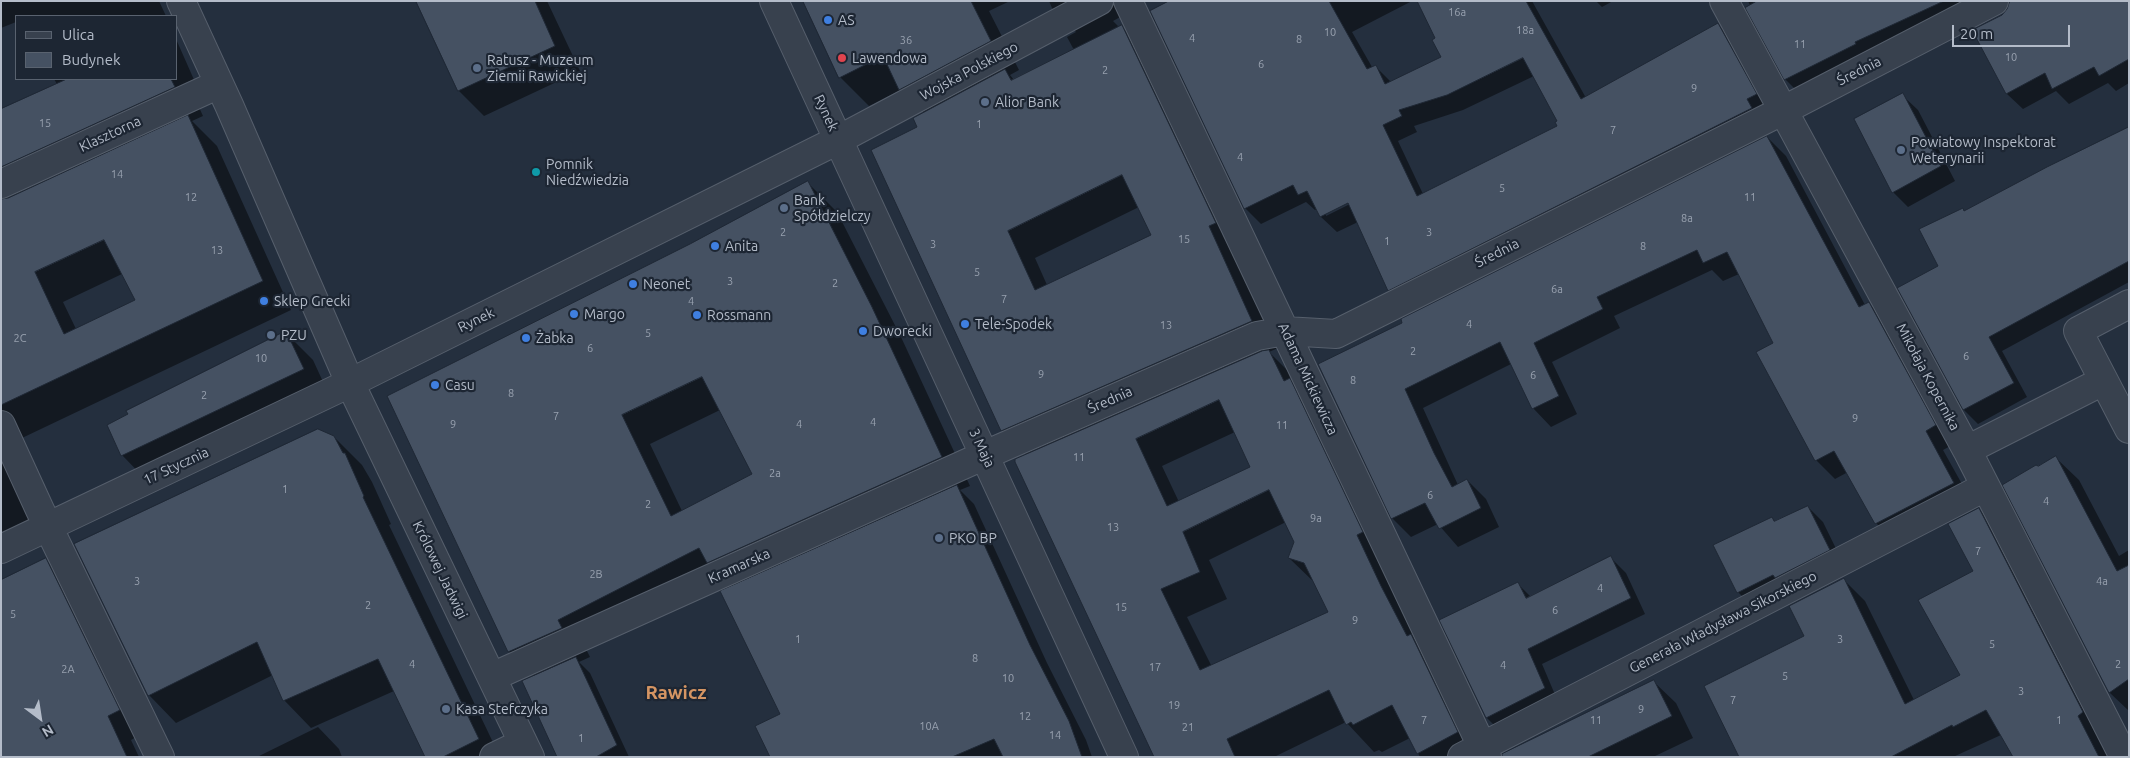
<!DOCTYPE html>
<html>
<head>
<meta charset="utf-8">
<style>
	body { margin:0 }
	#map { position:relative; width:2130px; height:758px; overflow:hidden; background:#242f3e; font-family:Ubuntu,sans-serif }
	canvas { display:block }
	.frame { position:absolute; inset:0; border:2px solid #b4bcc9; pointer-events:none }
	.legend { position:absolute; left:15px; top:15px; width:162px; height:65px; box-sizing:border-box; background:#1d2633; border:1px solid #59626f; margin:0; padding:6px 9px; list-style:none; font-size:15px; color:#b4bcc9 }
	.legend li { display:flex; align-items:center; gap:10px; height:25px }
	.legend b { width:25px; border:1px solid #59626f }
	.north { position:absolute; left:15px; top:693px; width:50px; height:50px; -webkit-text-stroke:4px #1d2633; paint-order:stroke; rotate:149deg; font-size:14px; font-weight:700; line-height:20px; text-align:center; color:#b4bcc9 }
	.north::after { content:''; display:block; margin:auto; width:18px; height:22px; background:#b4bcc9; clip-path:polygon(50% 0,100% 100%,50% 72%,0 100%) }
	.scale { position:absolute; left:1952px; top:25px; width:118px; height:22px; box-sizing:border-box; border:2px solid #b4bcc9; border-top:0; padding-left:6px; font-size:15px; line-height:18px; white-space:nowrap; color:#b4bcc9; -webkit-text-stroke:4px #1d2633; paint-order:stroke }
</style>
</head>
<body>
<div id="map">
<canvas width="2130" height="758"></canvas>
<div class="frame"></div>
<ul class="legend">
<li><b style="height:6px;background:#38414e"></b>Ulica</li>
<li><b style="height:14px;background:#455162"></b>Budynek</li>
</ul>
<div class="north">N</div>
<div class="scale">20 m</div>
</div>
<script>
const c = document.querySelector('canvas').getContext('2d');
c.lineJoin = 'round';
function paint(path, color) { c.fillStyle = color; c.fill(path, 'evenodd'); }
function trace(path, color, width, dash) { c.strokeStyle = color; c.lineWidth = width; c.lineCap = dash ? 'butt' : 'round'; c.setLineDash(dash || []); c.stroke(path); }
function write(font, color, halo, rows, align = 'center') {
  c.font = font + ' Ubuntu,sans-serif'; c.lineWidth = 4.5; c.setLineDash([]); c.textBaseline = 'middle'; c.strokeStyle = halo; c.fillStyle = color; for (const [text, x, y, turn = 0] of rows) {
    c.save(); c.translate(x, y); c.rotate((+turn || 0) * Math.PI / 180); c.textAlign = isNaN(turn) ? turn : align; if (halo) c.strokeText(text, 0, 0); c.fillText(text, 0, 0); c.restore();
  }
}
paint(new Path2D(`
	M1,1H159L166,16H16V22L1,28Z
	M417,1H547L580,71L484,116L459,91Z
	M804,1H1010L989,11L1019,70L1010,75L1014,80L1074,50L1067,37L1076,32L1052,8L1049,1H1118L1124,15L1113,21L1119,27L1121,26L1148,53L1278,348L1269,352L1296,379L1483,757H1420L1410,738L1382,752L1379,750L1374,752L1346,722L1274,757H1155L1027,455L1002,430L919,127L924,113L901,90L869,106L840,77ZM1139,207L1153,236L1047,285L1035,258ZM1235,432L1252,468L1179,502L1162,466ZM1286,522L1296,542L1289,558L1316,584L1330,613L1212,667L1187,617L1227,599L1209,560Z
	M1170,1H1412L1352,32L1372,67L1375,66L1392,83L1442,57L1436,39L1418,1H1532L1586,98L1718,25L1734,40L1771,110L1404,306L1389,290L1358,222L1337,232L1321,217L1317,209L1315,210L1306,202L1261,224L1245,208L1151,11ZM1534,76L1559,122L1558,127L1423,194L1398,141L1417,132L1414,126L1463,110ZM1353,200L1354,202L1326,216V213Z
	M1596,1H1613L1602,7Z
	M1748,1H2009L1801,95L1785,79Z
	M2129,1V83L2116,91L2108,83L2069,104L2056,91L2023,109L2007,94L1973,31L2002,16L2008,10Z
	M176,39L195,82L198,105L203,116L192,121L217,146L291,310L1,448V111L57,84L54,79H176ZM122,274L136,301L76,329L63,302Z
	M1902,95L1918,110L1955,181L1908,207L1893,192Z
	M2129,134V282L2002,351L2027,397L1978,424L1964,410L1899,288L1940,267L1963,210L1965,212Z
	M1767,137L1786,156L1865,305L1869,303L1887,322L1954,444L1943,450L1972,502L1895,542L1876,523L1848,472L1835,479L1816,460L1775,343L1739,274L1723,281L1712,270L1614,316L1620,328L1552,362L1577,414L1551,427L1533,408L1511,364L1423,408L1458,485L1467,480L1486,499L1499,527L1458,547L1438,524L1411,537L1392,518L1404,323Z
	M808,183L837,212L901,337L970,486L960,490L974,504L1047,663L1086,740L1092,757H772L782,714L732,587L723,578L586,649L590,657L579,662L590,673L629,757H559L534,677L509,652L388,397L691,245ZM720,410L753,474L682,511L650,444Z
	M285,332L313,360L330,397L149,483L122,455Z
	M334,437L362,465L372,482L391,524L389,525L500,757H425L394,691L311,728L284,700L273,675L176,723L149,695Z
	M1,456L38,538L1,555Z
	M2056,458L2079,480L2119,556L2129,550V711L2110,693L2004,485Z
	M1808,507L1823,522L1844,565L1753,607L1738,592L1772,518L1776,522Z
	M1979,509L2000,531L2104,734L2099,738L2109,757H2013L2001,735L1953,757H1741L1806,636L1843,579L1865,601L1914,700L1961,675L1974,572Z
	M1611,558L1626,573L1645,614L1542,664L1559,704L1502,733L1487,718L1518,584L1531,597Z
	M46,560L71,585L143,733L131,740L139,757H1Z
	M1654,682L1676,703L1693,738L1653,757H1550Z
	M318,727L339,749L342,757H257Z`), '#0007');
const building = new Path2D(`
	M416,1H535L555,46L458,91Z
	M803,1H971L991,41L899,90L883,56L839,78Z
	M1169,1H1329L1367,69L1376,65L1385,84L1441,57L1432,40L1435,38L1417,1H1526L1581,99L1718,23L1757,94L1747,99L1752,108L1388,291L1348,203L1320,217L1307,191L1298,195L1293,185L1244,209L1150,11ZM1523,58L1557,121L1555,122L1557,126L1417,196L1383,125L1402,116L1399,110L1447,95Z
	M1757,1H1944L1855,42L1856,44L1784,80L1745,8Z
	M2010,1H2129V59L2099,76L2094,67L2052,89L2045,73L2006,94L1972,30L2002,15L2007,9Z
	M1122,25L1216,223L1209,226L1252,321L1001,431L871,150L917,127L913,118L1005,69L1011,80ZM1122,175L1151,235L1035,290L1008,231Z
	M67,79H171L175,87L1,167V109Z
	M1903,93L1941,166L1892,193L1854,119Z
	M188,115L263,281L1,405V199L8,198ZM104,240L135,300L64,334L35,272Z
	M2129,127V261L1989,337L2014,383L1963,410L1897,288L1938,266L1919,229L1963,208L1964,211L2047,167Z
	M1767,136L1859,307L1869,302L1936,425L1926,431L1954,483L1875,524L1834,451L1815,461L1756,352L1773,343L1727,252L1703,263L1697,250L1597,297L1603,309L1534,343L1559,396L1532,409L1500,342L1405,389L1434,453L1452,487L1467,479L1481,508L1439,529L1425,503L1391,519L1318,364L1402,323L1401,319Z
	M808,181L872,307L942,457L707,563L699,548L558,620L562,628L508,652L387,396L690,244ZM702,377L752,474L671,516L622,415Z
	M286,331L304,369L121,456L107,425L128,414L126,411Z
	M1269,350L1284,381L1290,378L1363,532L1357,535L1381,586L1407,636L1411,634L1458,732L1417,754L1392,705L1353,725L1351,722L1346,725L1329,690L1227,739L1235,757H1154L1015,462V459L1262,351ZM1219,400L1250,467L1167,506L1136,439ZM1269,490L1294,542L1288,558L1304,563L1328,612L1200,670L1161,589L1200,572L1183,532Z
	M318,429L334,436L343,453H345L364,496L363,497L479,739L443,757H425L378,659L283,701L257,642L148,696L74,544Z
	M2056,456L2117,571L2129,565V679L2109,693L2002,485L2036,465L2038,466Z
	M957,485L1030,645L1069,721L1082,757H1003L994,739L952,757H770L755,726L780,714L720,591Z
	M1808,506L1830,550L1775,578L1773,575L1737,593L1713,545L1772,517L1774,521Z
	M1979,508L2083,712L2078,716L2099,757H2013L1986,710L1953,727L1952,725L1891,757H1739L1704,686L1804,636L1789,606L1844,578L1905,704L1960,675L1918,600L1973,571L1948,524Z
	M1611,556L1631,598L1528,649L1545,688L1486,718L1439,620L1518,582L1526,598Z
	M46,558L120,710L108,716L127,757H1V580Z
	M576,657L617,745L596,757H557L522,681Z
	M1654,680L1672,716L1588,757H1502V754Z`);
paint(building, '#455162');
trace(building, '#1f2835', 1);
const minor = new Path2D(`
	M181,1L229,105L350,383L530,757
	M774,1L1124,757
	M1128,1L1487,757
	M1724,1L1967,450L2124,757
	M1,184L219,84
	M2129,304L2078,331L2129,429
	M1,425L40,510L160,757
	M1967,450L2103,381
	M1,549L350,383L838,140L1099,1
	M492,677L985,455L1257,336L1285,331L1336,334L1784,110L1994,1
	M494,757L523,743
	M1462,757L1985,487`);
trace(minor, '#565f6c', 30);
trace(minor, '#38414e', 28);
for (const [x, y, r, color] of [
	[828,20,5,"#3f7fe0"],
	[842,58,5,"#e0444e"],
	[477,68,5,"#5c6f8a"],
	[985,102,5,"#5c6f8a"],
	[1901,150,5,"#5c6f8a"],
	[536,172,5,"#0f9aa8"],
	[784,208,5,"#5c6f8a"],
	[715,246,5,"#3f7fe0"],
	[633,284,5,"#3f7fe0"],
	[264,301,5,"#3f7fe0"],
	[574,314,5,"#3f7fe0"],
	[697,315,5,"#3f7fe0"],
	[965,324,5,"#3f7fe0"],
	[863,331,5,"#3f7fe0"],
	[271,335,5,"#5c6f8a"],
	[526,338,5,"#3f7fe0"],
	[435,385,5,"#3f7fe0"],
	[939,538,5,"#5c6f8a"],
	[446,709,5,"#5c6f8a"]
]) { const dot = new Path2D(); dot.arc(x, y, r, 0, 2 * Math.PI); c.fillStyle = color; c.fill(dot); trace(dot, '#1d2633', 2); }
write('11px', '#98a1af', null, [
	["16a",1457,12],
	["18a",1525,30],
	["10",1330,32],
	["4",1192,38],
	["8",1299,39],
	["36",906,40],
	["11",1800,44],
	["10",2011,57],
	["6",1261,64],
	["2",1105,70],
	["9",1694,88],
	["15",45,123],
	["1",979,124],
	["7",1613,130],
	["4",1240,157],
	["14",117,174],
	["5",1502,188],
	["12",191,197],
	["11",1750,197],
	["8a",1687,218],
	["2",783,232],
	["3",1429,232],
	["15",1184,239],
	["1",1387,241],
	["3",933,244],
	["8",1643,246],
	["13",217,250],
	["5",977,272],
	["3",730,281],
	["2",835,283],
	["6a",1557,289],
	["7",1004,299],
	["4",691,301],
	["4",1469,324],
	["13",1166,325],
	["5",648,333],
	["2C",20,338],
	["6",590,348],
	["2",1413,351],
	["6",1966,356],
	["10",261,358],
	["9",1041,374],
	["6",1533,375],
	["8",1353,380],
	["8",511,393],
	["2",204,395],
	["7",556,416],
	["9",1855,418],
	["4",873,422],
	["9",453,424],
	["4",799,424],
	["11",1282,425],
	["11",1079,457],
	["2a",775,473],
	["1",285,489],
	["6",1430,495],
	["4",2046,501],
	["2",648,504],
	["9a",1316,518],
	["13",1113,527],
	["7",1978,551],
	["2B",596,574],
	["3",137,581],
	["4a",2102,581],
	["4",1600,588],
	["2",368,605],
	["15",1121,607],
	["6",1555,610],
	["5",13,614],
	["9",1355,620],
	["1",798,639],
	["3",1840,639],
	["5",1992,644],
	["8",975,658],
	["4",412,664],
	["2",2118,664],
	["4",1503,665],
	["17",1155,667],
	["2A",68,669],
	["5",1785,676],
	["10",1008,678],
	["3",2021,691],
	["7",1733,700],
	["19",1174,705],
	["9",1641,709],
	["12",1025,716],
	["7",1424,720],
	["11",1596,720],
	["1",2059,720],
	["10A",929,726],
	["21",1188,727],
	["14",1055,735],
	["1",581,738]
]);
write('14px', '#b4bcc9', '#1d2633', [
	["AS",838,20],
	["Lawendowa",852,58],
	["Ratusz - Muzeum",487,60],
	["Ziemii Rawickiej",487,76],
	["Alior Bank",995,102],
	["Powiatowy Inspektorat",1911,142],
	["Weterynarii",1911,158],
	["Pomnik",546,164],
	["Niedźwiedzia",546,180],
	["Bank",794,200],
	["Spółdzielczy",794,216],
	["Anita",725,246],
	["Neonet",643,284],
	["Sklep Grecki",274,301],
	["Margo",584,314],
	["Rossmann",707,315],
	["Tele-Spodek",975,324],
	["Dworecki",873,331],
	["PZU",281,335],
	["Żabka",536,338],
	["Casu",445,385],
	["PKO BP",949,538],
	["Kasa Stefczyka",456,709]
], 'left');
write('14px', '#b4bcc9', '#1d2633', [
	["Wojska Polskiego",969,71,-28],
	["Średnia",1859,71,-27],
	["Rynek",826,113,65],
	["Klasztorna",110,134,-25],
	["Średnia",1497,253,-27],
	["Rynek",476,320,-26],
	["Mikołaja Kopernika",1928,377,62],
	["Adama Mickiewicza",1308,379,65],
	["Średnia",1110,400,-24],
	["3 Maja",982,448,65],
	["17 Stycznia",176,466,-25],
	["Kramarska",739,566,-24],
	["Królowej Jadwigi",440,570,64],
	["Generała Władysława Sikorskiego",1723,622,-27]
]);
write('bold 19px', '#d59563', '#1d2633', [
	["Rawicz",676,693]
]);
</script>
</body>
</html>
